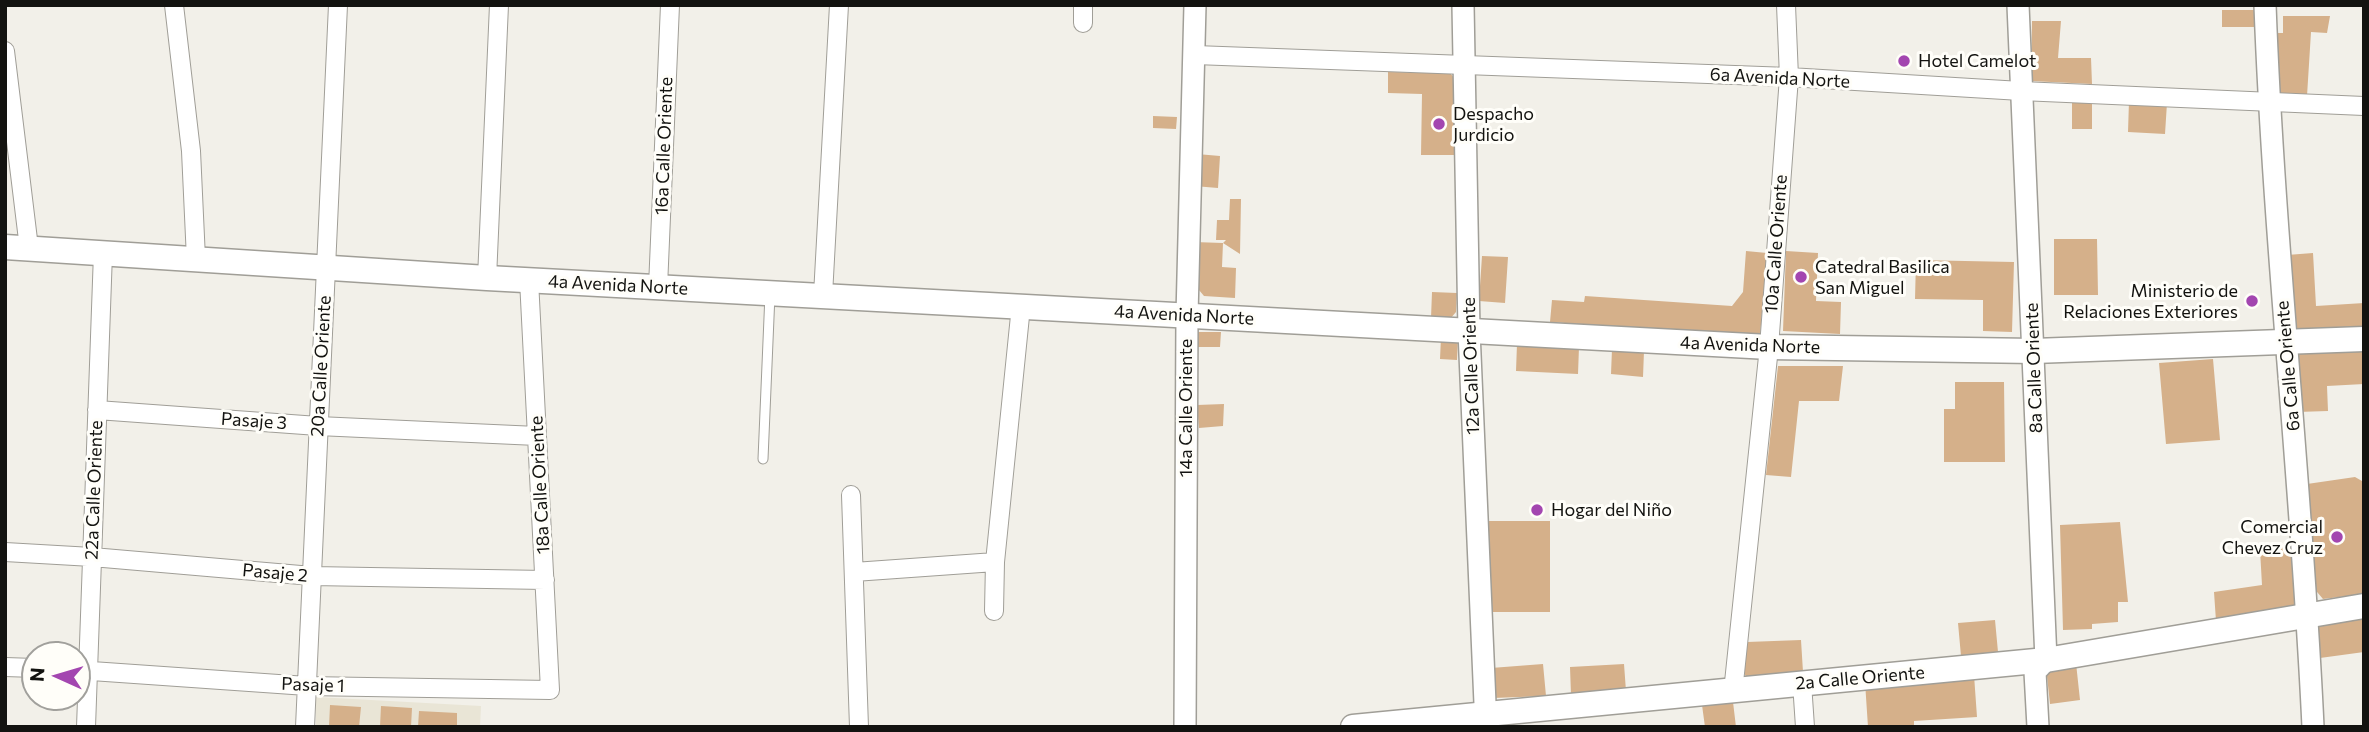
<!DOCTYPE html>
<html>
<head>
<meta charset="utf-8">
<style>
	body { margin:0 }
	#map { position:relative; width:2369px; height:732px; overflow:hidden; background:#f2f0e9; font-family:Commissioner,sans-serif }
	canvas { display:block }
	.frame { position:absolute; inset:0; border:7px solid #131310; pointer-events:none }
	.north { position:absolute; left:21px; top:641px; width:70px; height:70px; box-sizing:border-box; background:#fffef9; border:2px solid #a1a09c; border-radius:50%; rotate:274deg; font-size:19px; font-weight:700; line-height:28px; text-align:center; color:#131310 }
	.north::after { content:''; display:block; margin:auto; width:24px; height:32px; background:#a346b0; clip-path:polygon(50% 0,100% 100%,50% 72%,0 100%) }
</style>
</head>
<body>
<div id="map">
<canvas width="2369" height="732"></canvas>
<div class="frame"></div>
<div class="north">N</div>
</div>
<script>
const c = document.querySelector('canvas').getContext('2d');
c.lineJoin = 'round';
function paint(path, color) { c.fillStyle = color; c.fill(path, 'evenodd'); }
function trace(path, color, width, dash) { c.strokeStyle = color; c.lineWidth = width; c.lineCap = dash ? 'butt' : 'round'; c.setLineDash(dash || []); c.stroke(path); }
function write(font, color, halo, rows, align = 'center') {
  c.font = font + ' Commissioner,sans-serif'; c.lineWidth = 6; c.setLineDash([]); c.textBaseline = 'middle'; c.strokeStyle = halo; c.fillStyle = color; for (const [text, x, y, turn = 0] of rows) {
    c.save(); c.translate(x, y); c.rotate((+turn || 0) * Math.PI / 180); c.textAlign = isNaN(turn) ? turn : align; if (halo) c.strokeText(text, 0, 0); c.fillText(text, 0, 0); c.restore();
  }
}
paint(new Path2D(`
	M316,697L481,706L480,727H316Z`), '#e9e5d6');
paint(new Path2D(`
	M2222,10H2254V27H2222Z
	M2283,16H2330L2327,33L2311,32L2307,96L2274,93L2273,33H2283Z
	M2032,21H2061L2058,58H2091L2092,84L2031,81Z
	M1388,72L1450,73L1456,80V155H1421L1422,94L1388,93Z
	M2072,98L2092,99V129H2072Z
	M2129,101L2167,103L2165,134L2128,132Z
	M1153,116L1177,117L1176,129L1153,128Z
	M1197,154L1220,156L1218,188L1194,186Z
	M1230,199H1241L1240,254L1223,243L1226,240H1216L1217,220H1229Z
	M2054,239H2097L2098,295H2054Z
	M1194,242L1223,243L1222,267L1236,268L1235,298L1204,296L1194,284Z
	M1746,251L1767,253L1760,336L1550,322L1552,300L1584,302L1585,296L1732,306L1743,292Z
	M1786,251L1818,253L1816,301L1841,302L1840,334L1783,331Z
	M2313,253L2316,306L2364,303V328L2292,333L2287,255Z
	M1482,256L1508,257L1505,303L1479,301Z
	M1916,260L2014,262L2012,332L1983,331V300L1915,299Z
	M1432,292L1457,293L1456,312L1450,319L1431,318Z
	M1198,332H1221L1220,347H1198Z
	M1441,337L1458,338L1457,360L1440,359Z
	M1517,344L1579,347L1578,374L1516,371Z
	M2364,347V384L2327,386L2328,411L2297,412L2295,349Z
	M1612,349L1644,351L1643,377L1611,374Z
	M2213,359L2220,440L2166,444L2159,363Z
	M1778,366H1843L1839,401H1799L1791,477L1766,475Z
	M1955,382H2004L2005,462H1944V409H1955Z
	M1224,404L1223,426L1199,428L1197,405Z
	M2355,477L2362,481L2364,489V594L2323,599L2312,586L2307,484Z
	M1488,521H1550V612H1488Z
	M2120,522L2128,602H2118V622L2092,624V629L2063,630L2060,525Z
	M2294,541L2300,609L2216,621L2214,592L2262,585L2260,550Z
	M2364,617V652L2320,658L2316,623Z
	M1995,620L1998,652L1961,656L1958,623Z
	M1801,640L1803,672L1749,680L1742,671L1747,642Z
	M2076,663L2080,700L2050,704L2046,667Z
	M1543,664L1546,696L1493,698L1491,668Z
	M1624,664L1626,691L1571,695L1570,667Z
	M1974,675L1977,717L1914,721V727H1868L1865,682Z
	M1733,702L1736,727H1705L1702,705Z
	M330,705L361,707L359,727H329Z
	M381,706L412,708L411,727H380Z
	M419,711L457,713V727H418Z`), '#d5b08a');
const service = new Path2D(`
	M763,459L770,294`);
const minor = new Path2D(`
	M174,5L191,151L196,259
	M1083,23V5
	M5,51L29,248
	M1195,55L1789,77L2021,91L2364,106
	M487,278L499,5
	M658,287L670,5
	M823,295L839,5
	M97,410L318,426L537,436
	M851,495L859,727
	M5,552L92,557L312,576L545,580
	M854,572L995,562
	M994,611L995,562L1021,306
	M5,667L35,668
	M77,670L307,686L550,690L529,280
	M1802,683L1805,727
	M1733,692L1769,347L1789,77L1786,5
	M86,727L103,253
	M305,727L338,5`);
const tertiary = new Path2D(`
	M1463,5L1469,331L1486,727
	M2018,5L2046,660L2035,672L2038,727
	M2265,5C2274,246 2302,486 2313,727
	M1185,727L1187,315L1195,5`);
const secondary = new Path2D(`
	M5,247L487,278L1769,347L2034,351L2364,339
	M1353,727L2046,660L2364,606`);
trace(service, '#a09e97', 11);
trace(minor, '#a09e97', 20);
trace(tertiary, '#a09e97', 24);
trace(secondary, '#a09e97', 27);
trace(service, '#fff', 9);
trace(minor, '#fff', 18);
trace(tertiary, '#fff', 21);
trace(secondary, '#fff', 24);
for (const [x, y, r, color] of [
	[1904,61,7,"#a346b0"],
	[1439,124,7,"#a346b0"],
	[1801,277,7,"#a346b0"],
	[2252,301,7,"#a346b0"],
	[1537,510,7,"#a346b0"],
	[2337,537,7,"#a346b0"]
]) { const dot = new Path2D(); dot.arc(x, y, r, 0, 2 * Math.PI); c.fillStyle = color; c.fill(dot); trace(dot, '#fffef9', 2.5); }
write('18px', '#131310', '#fffef9', [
	["Hotel Camelot",1918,61],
	["Despacho",1453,114],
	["Jurdicio",1453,135],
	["Catedral Basilica",1815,267],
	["San Miguel",1815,288],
	["Ministerio de",2238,291,"right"],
	["Relaciones Exteriores",2238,312,"right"],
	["Hogar del Niño",1551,510],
	["Comercial",2323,527,"right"],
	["Chevez Cruz",2323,548,"right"]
], 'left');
write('18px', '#131310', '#fffef9', [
	["6a Avenida Norte",1780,78,3],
	["16a Calle Oriente",664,146,-88],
	["10a Calle Oriente",1776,244,-86],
	["4a Avenida Norte",618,285,3],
	["4a Avenida Norte",1184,315,3],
	["4a Avenida Norte",1750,345,2],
	["20a Calle Oriente",321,366,-87],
	["12a Calle Oriente",1471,366,-92],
	["6a Calle Oriente",2288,366,-95],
	["8a Calle Oriente",2034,368,-92],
	["14a Calle Oriente",1186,408,-90],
	["Pasaje 3",254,421,4],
	["18a Calle Oriente",540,485,-93],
	["22a Calle Oriente",94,490,-88],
	["Pasaje 2",275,573,5],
	["2a Calle Oriente",1860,678,-5],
	["Pasaje 1",313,685,2]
]);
</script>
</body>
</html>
